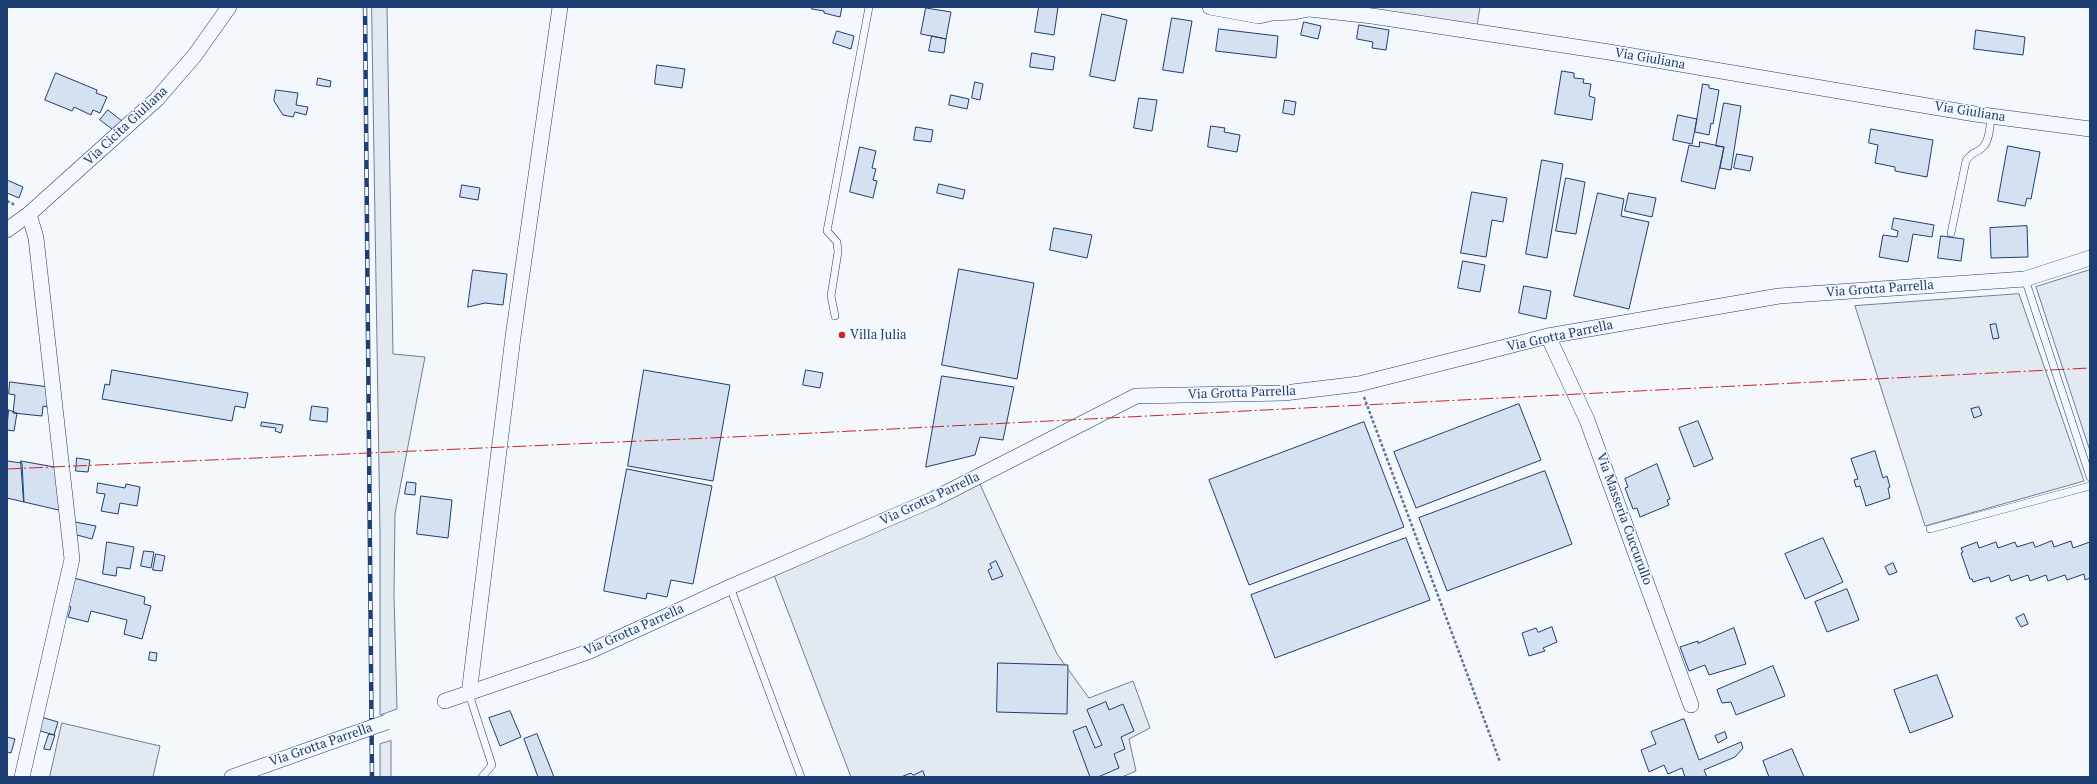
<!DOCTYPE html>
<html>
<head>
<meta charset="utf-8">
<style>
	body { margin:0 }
	#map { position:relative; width:2097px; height:784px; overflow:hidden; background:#f4f7fb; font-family:"PT Serif",serif }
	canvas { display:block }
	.frame { position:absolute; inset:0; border:8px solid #1d3f73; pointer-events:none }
</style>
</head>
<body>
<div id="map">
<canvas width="2097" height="784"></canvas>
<div class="frame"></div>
</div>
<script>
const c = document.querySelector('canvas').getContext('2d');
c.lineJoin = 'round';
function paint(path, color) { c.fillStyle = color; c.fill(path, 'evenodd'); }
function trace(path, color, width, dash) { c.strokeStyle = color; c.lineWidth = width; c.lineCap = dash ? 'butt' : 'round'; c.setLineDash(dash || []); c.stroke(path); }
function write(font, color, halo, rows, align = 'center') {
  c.font = font + ' "PT Serif",serif'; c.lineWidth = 3; c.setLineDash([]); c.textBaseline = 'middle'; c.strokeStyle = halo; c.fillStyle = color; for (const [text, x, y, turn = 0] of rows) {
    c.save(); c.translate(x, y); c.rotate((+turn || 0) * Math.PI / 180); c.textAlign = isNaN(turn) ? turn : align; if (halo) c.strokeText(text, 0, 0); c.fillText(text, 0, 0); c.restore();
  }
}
const green = new Path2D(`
	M372,7H387L393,354L425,357L395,514L394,596L397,709L380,715V533Z
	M1353,7H1480L1477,26Z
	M2090,270V451L2036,287Z
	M2019,294L2084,481L1925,526L1855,306Z
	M979,482L1057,654L1089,698L1133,681L1150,728L1129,739L1136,771L1122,777H851L774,575Z
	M62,723L160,746L153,777H50Z
	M391,741V777H380V744Z`);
paint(green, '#e3e9f0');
trace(green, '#687fa3', 1);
const building = new Path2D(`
	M812,7H842L840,17L824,13V11L812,9Z
	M1039,7H1058L1054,35L1035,32Z
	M926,8L951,12L946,39L921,34Z
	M1102,14L1127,20L1115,81L1090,76Z
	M1172,18L1192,21L1183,73L1163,70Z
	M1304,22L1321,26L1318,39L1301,35Z
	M1359,25L1389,30L1386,50L1372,48L1373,42L1357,39Z
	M1219,29L1278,36L1276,58L1216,51Z
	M1976,30L2025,37L2023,55L1974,49Z
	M837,31L854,36L851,49L833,43Z
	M932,36L946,39L944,53L929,51Z
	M1032,53L1055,57L1053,70L1030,67Z
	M657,65L685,69L682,88L655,84Z
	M1562,71L1574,73V78L1584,79L1583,83L1591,84L1589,96L1595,98L1592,120L1555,114Z
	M56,73L97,90L96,93L107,97L100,113L93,110L91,115L74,107L72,111L45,100Z
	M318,78L331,81L330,87L317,85Z
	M975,82L983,84L980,100L972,98Z
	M1703,84L1709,85V88L1719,90L1713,124L1711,123L1709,135L1695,132Z
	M276,90L298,93L296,105L308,107L306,115L295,112L293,117L283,115L274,101Z
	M951,95L969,99L967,109L949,105Z
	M1139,98L1157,100L1152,131L1134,128Z
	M1285,100L1296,102L1294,115L1283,113Z
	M1724,103L1741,106L1731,170L1720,168L1724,147L1716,146Z
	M108,110L122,121L112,129L100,120Z
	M1678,115L1697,119L1692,144L1673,140Z
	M1211,126L1225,128L1224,132L1240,135L1237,152L1208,147Z
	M916,127L933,130L931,142L914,140Z
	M1871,129L1933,140L1927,177L1895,171V167L1875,163L1878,145L1869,143Z
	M1700,142L1724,147L1715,189L1681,181L1689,145L1699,147Z
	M2008,146L2040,152L2031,199L2027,198L2025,206L1998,201Z
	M860,147L876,151L872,168L876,169L873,180L877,181L873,198L850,192Z
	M1737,154L1753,157L1750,171L1734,168Z
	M1542,160L1563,164L1547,258L1526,254Z
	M1566,178L1585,182L1576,234L1556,231Z
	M7,180L23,187L19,198L7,193Z
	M939,184L965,190L963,199L937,193Z
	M462,185L480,188L478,200L460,197Z
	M1472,192L1507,198L1503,222L1492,220L1486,257L1461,253Z
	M1598,193L1624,199L1621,216L1649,222L1629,309L1574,296Z
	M1629,193L1656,198L1652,217L1625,211Z
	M1894,218L1934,225L1932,237L1913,234L1908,262L1879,257L1883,235L1897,237L1898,231L1892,229Z
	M2027,226L2028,257L1991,258L1990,228Z
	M1054,228L1092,235L1087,258L1050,250Z
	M1941,236L1964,239L1961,261L1938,258Z
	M1463,261L1485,265L1480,292L1458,288Z
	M959,269L1034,283L1017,379L942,365Z
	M473,270L507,274L503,305L485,303L468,307Z
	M1524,286L1551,291L1546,319L1519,313Z
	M1996,324L1999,338L1993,339L1990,325Z
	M112,370L248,393L245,408L235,406L232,421L102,399L105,384L109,385Z
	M644,370L730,385L713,481L628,466Z
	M806,370L823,373L820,388L803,385Z
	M942,376L1014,387L1003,440L980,437L975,455L926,467Z
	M10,382L49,387L47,407L43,406L42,416L13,413L15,395L9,394Z
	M1519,404L1541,460L1416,508L1394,452Z
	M312,406L328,408L327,422L310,420Z
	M1979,407L1982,415L1974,418L1971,409Z
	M9,410L17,413L14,431L7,430Z
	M1698,421L1713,459L1694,467L1679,428Z
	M262,422L283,425L281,433L275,431L276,428L261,426Z
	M1364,422L1404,527L1249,585L1209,480Z
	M1875,451L1883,478L1887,476L1890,487L1888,488L1890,498L1866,506L1860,486L1856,487L1854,480L1858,479L1851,459Z
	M77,458L90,460L88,472L76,471Z
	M7,461L22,463L24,502L7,498Z
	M21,461L60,468L63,511L24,502Z
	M1657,464L1670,499L1667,500L1669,505L1640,517L1637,508L1633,509L1625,488L1628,487L1625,479Z
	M627,469L712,486L693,584L671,580L667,597L647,593L646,599L604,591Z
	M1545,471L1572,544L1447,591L1419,518Z
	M407,482L416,483L415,495L405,494Z
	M98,483L125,488L126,484L140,487L137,506L120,503L118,514L101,511L105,494L97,493Z
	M421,496L452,500L448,538L417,534Z
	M75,522L96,526L92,539L77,535Z
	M1406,538L1430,600L1275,658L1251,595Z
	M1823,538L1843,582L1805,599L1785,554Z
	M2052,541L2054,547L2071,541L2073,548L2090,542V578L2085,580L2084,574L2067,580L2065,575L2048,581L2046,575L2030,581L2028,575L2011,581L2009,575L1991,582L1989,577L1973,582L1972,579H1970L1961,553L1963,552L1961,548L1977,542L1979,548L1996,542L1998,548L2015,542L2017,547L2033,542L2035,547Z
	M107,542L134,547L130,569L117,567L116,576L103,574Z
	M144,551L154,552L151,568L141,566Z
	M156,554L165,556L162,571L153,570Z
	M996,561L1003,576L992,580L988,570L992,568L990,564Z
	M1893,563L1897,572L1889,575L1885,567Z
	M74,578L145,597L144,604L151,606L142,639L124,634L127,620L91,611L88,622L68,617L71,607L67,606Z
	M1847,589L1859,620L1827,632L1815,602Z
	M2024,614L2028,624L2021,627L2016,618Z
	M1552,627L1557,642L1543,648L1545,651L1529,656L1522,633L1536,628L1538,632Z
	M1734,628L1746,664L1709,675L1705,665L1689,671L1680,647L1698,641V643Z
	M150,652L157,653L156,661L149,660Z
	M998,663L1068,665L1067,714L997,712Z
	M1773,666L1785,696L1736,715L1731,702L1722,703L1717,690Z
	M1937,675L1953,717L1910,733L1894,690Z
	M1106,702L1109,710L1123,704L1134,731L1121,737L1125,749L1114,754L1119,768L1098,777H1090L1073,731L1086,726L1095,748L1102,745L1087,710Z
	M510,711L521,737L500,746L489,718Z
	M41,717L58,722L54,735L37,730Z
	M1684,719L1699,760L1741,742L1743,748L1735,757L1704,770L1707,777H1685L1682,768L1668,774L1664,765L1649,772L1641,750L1656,744L1651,732Z
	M1725,732L1727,738L1718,743L1715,736Z
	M49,734L55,735L50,750L44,749Z
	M537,734L554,777H538L524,739Z
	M7,737L15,739L11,753L7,752Z
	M1792,749L1804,777H1769L1763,761Z
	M923,771L925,777H901L911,773L913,775Z`);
paint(building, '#d5e0f0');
trace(building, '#1d3f73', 1);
const lane = new Path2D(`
	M1951,233L1966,161C1973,150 1977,154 1983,147C1990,140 1990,125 1991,116
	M2025,279L2090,477
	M835,316L831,296L838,252L837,242L827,231L869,7
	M1930,529L2090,486
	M730,587L801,777
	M469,694L492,765L482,777`);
const street = new Path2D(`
	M1210,7L1259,16L1272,13L1294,12L1309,9L1372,16L1609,52L1975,114L2090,129
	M7,230L29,214L157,99L195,55L229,7
	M1548,336L1587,420L1691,705
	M469,694L513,337L560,7
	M445,701L588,652L730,587L934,499L1136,396L1284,393L1359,384L1548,336L1779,296L2025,279L2090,258
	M22,777L72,559L36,238L29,214
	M232,777L350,735`);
trace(lane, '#1d3f73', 8);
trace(street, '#1d3f73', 16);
trace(new Path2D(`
	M7,201L15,205
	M1364,397L1500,762`), '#5e769c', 2.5, [3, 2]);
trace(lane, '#f4f7fb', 7);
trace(street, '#f4f7fb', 15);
const rail = new Path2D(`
	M365,7L372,777`);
trace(rail, '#1d3f73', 4.5);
trace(rail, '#f4f7fb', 3, [9]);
const streetBridge = new Path2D(`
	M350,735L387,722`);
trace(streetBridge, '#1d3f73', 16, []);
trace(streetBridge, '#f4f7fb', 15);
trace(new Path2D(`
	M7,469L754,436L2090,368`), '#c62828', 1, [14, 3, 2, 3]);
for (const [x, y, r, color] of [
	[842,335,4,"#c62828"]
]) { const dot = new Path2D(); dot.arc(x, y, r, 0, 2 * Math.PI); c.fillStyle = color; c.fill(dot); trace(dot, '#f4f7fb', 1.5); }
write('13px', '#1d3f73', '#f4f7fb', [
	["Via Giuliana",1650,59,10],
	["Via Giuliana",1970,112,9],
	["Via Cicita Giuliana",126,126,-43],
	["Via Grotta Parrella",1880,289,-4],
	["Via Grotta Parrella",1560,336,-12],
	["Via Grotta Parrella",1242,393,-2],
	["Via Grotta Parrella",930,499,-25],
	["Via Masseria Cuccurullo",1624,519,70],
	["Via Grotta Parrella",634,630,-24],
	["Via Grotta Parrella",321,745,-19]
]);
write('13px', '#1d3f73', '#f4f7fb', [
	["Villa Julia",850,335]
], 'left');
</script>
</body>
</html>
